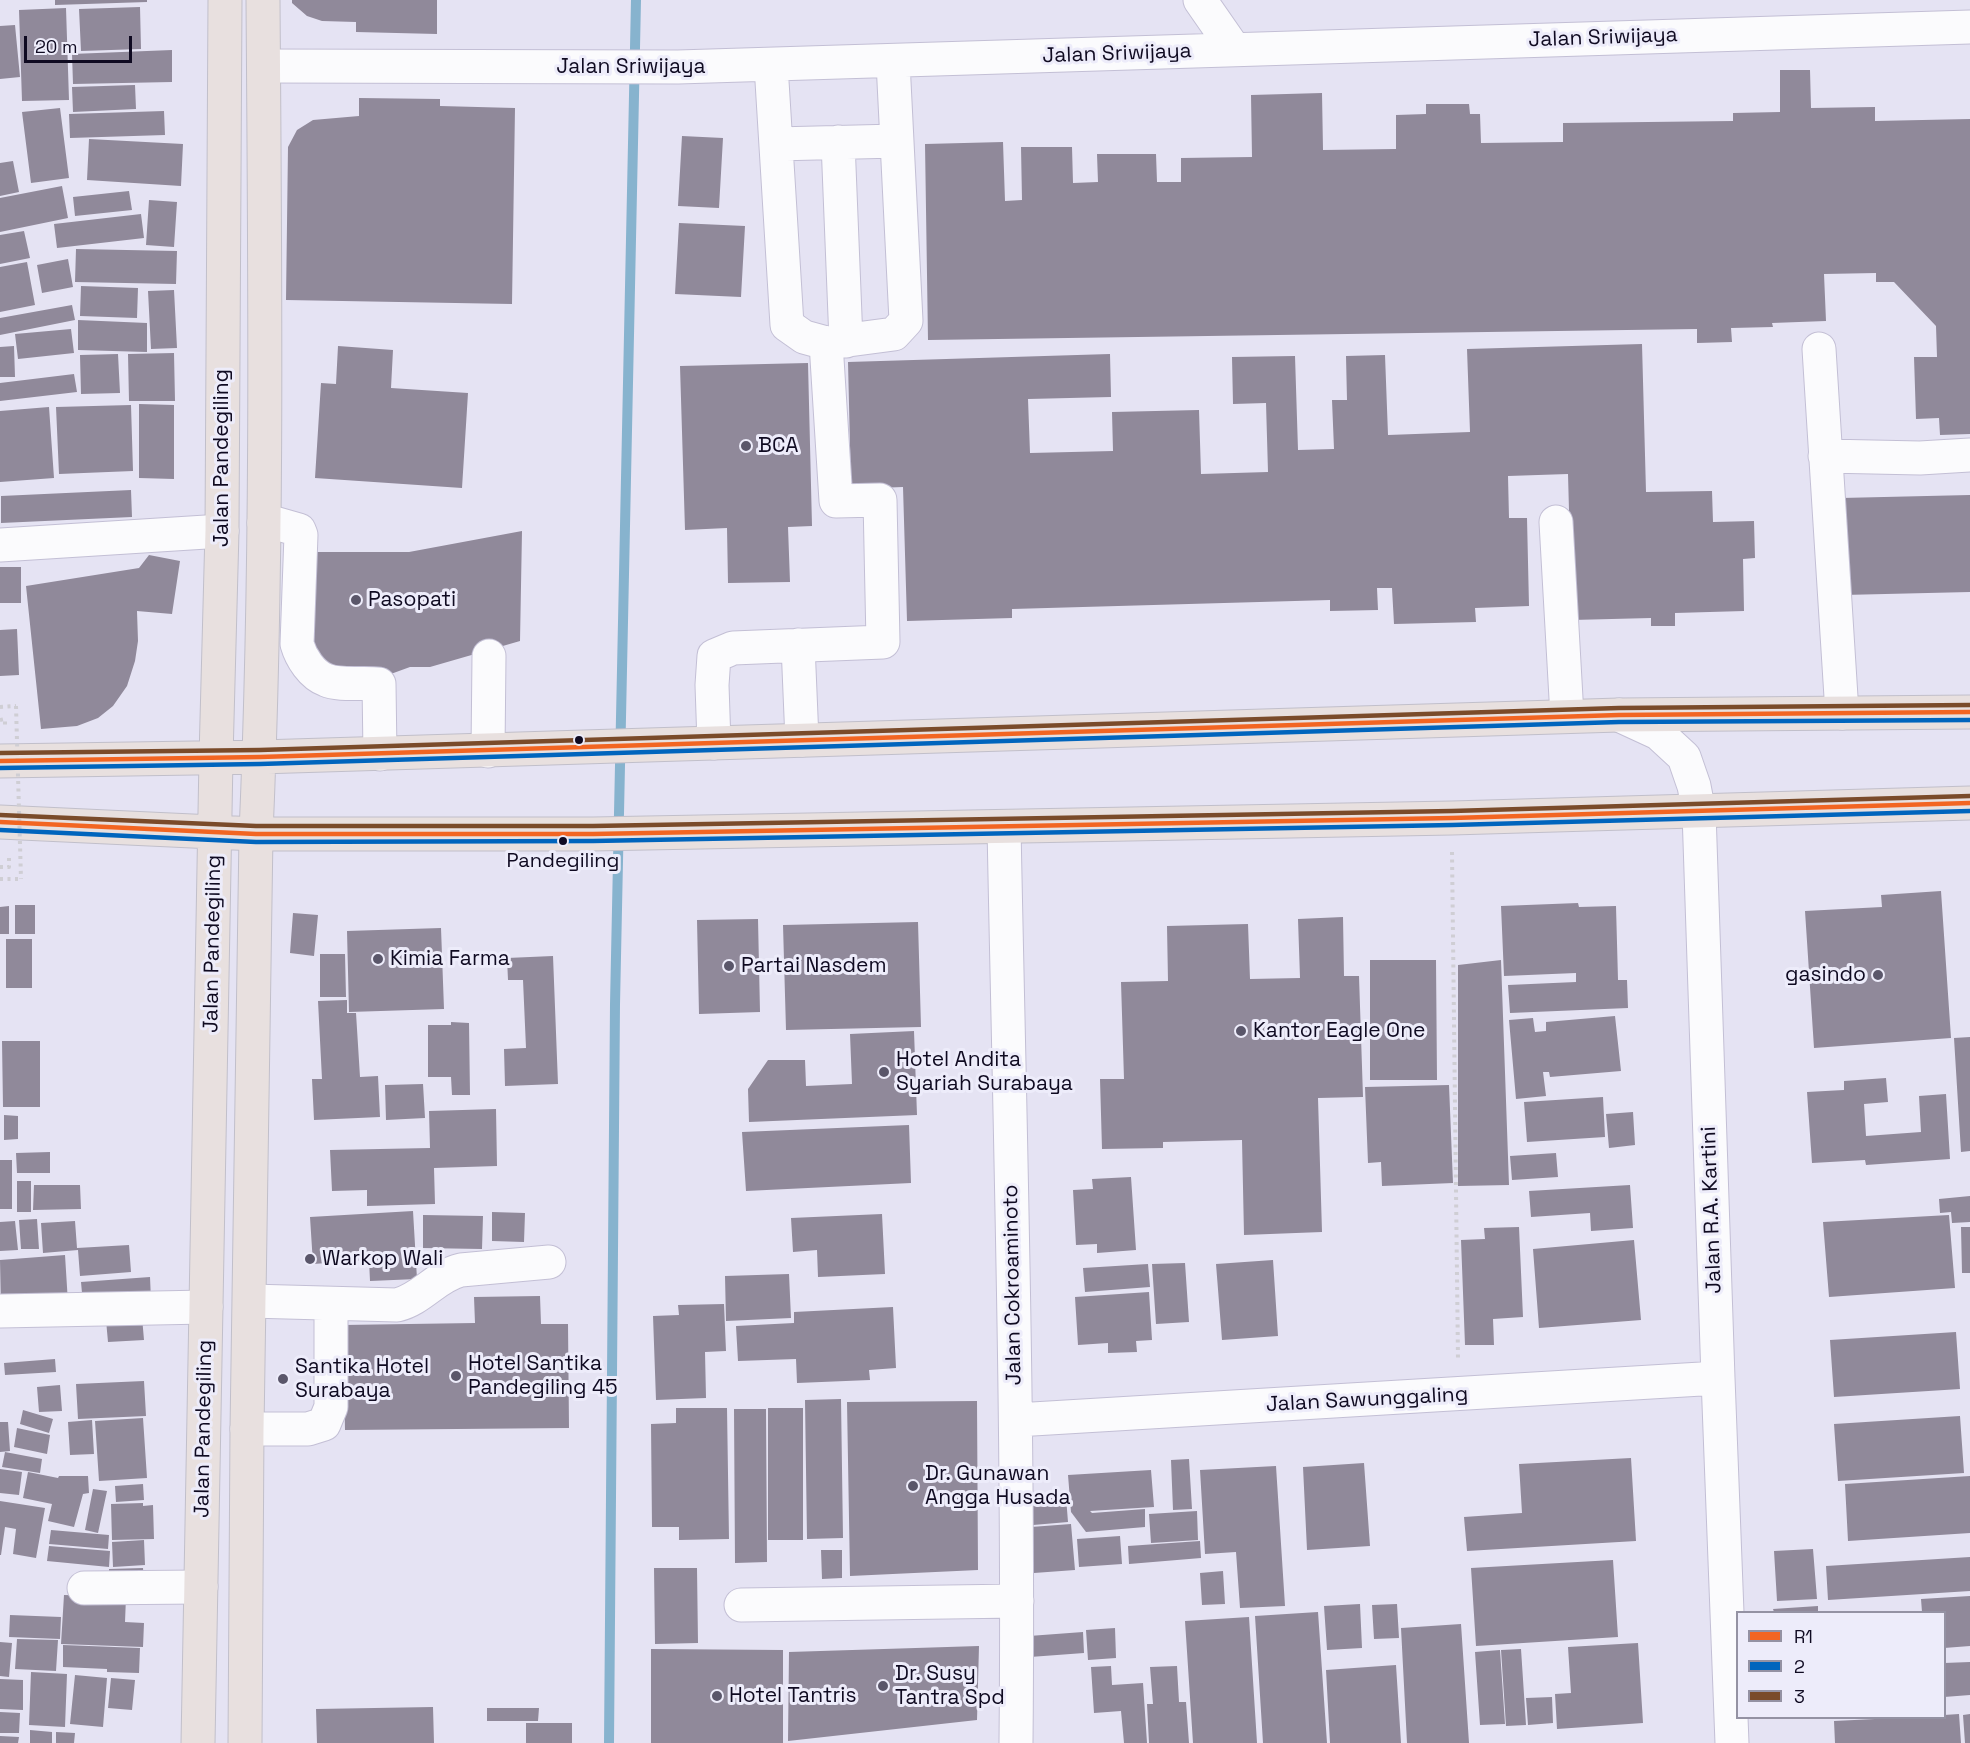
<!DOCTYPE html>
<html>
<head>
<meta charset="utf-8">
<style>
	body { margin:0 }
	#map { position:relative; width:1970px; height:1743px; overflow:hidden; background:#e5e3f3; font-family:"Space Grotesk",sans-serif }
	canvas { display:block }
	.legend { position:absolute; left:1736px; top:1611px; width:210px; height:108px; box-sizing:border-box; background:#edecfa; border:2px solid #9492a3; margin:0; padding:8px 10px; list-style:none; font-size:18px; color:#0f0a21 }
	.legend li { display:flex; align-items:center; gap:12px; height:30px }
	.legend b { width:30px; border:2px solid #9492a3 }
	.scale { position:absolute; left:24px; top:36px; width:108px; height:27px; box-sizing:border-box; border:3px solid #0f0a21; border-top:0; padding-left:8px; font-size:18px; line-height:21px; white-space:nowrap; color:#0f0a21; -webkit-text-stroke:4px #edecfa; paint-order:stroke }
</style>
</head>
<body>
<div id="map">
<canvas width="1970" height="1743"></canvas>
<ul class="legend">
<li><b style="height:8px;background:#f26522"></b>R1</li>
<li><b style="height:8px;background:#0065bd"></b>2</li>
<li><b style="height:8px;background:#7a4b2a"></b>3</li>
</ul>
<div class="scale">20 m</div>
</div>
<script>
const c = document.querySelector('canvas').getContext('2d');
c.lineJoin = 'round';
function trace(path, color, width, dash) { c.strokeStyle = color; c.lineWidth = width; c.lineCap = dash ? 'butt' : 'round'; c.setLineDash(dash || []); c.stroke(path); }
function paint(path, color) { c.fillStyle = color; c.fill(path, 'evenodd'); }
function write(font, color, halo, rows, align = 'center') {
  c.font = font + ' "Space Grotesk",sans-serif'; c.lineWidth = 6; c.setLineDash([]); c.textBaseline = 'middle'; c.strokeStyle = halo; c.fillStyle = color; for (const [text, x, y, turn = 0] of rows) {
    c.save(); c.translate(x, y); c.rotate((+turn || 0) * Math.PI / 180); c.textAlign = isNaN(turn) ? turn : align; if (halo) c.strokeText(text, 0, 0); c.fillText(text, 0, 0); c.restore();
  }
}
trace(new Path2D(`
	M609,1743L615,1004L636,0`), '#87b3ce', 10);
paint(new Path2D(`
	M55,0H147V2L55,5Z
	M292,0H437V34L356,32V22L322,21L307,16L292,3Z
	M140,7L141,49L81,51L79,9Z
	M66,8L69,100L22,101L19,10Z
	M15,25L20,77L0,79V26Z
	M172,50V82L73,84L72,54Z
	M1780,70H1810L1811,108L1875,107V121L1970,119V434L1940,435L1939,418L1916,419L1914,357H1937L1936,326L1894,282H1876V273L1824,274L1826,321L1772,323L1773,327L1731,328L1732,342L1697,343V329L928,340L925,144L1003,142L1005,201L1022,200L1021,147H1072L1073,183L1098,182L1097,154H1156L1157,182H1181V158L1252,157L1251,95L1322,93L1323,150L1396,149V115L1426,114V104H1469L1470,114H1480L1481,143L1563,142V123L1733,121V113L1780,112Z
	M135,85L136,109L73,112L72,87Z
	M359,98L440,99V106L515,108L512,304L286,300L288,147L297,130L313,120L359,116Z
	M60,108L69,178L31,183L22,112Z
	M164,111L165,135L70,138L69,114Z
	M682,136L723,138L719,208L678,206Z
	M89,139L183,144L181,186L87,180Z
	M13,161L19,192L0,196V163Z
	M62,186L68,218L0,232V198Z
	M129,191L132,210L75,216L73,197Z
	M149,200L177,202L174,247L146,245Z
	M141,214L144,238L57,248L54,224Z
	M679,223L745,226L741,297L675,294Z
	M24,231L30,258L0,264V235Z
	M76,249L177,251L176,284L75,282Z
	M68,259L73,287L42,293L37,265Z
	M27,262L35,305L0,312V267Z
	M81,286L138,288L137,318L80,316Z
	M174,290L177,348L151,349L148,291Z
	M72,305L75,320L0,335V318Z
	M78,320L147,323V352L78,350Z
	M71,329L74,353L18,359L15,334Z
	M1642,344L1646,492L1712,491L1713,522L1754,521L1755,558L1743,559L1744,611L1675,613V626H1651V618L1572,620L1568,474L1508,476L1509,518H1527L1529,606L1475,608L1476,622L1394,624L1392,588H1377L1378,610L1330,611V600L1012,609V618L907,621L903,487L851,489L848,362L1110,354L1111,397L1028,399L1030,453L1113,451L1112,412L1199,410L1201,474L1268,472L1266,403L1233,404L1232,357L1295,356L1298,450L1334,449L1332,400H1347L1346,356L1385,355L1388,435L1470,432L1467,349Z
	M14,346L15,377H0V347Z
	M338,346L393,350L391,388L468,393L462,488L315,478L321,383L336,384Z
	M174,353L175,401H129L128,354Z
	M118,354L120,393L81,394L80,355Z
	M808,363L812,526L788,527L790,582L728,583L727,528L685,530L680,366Z
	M74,374L77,392L0,401V383Z
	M139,404L174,405V479L139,478Z
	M131,405L133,471L59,474L56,407Z
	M49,407L54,478L0,482V411Z
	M131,490L132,517L1,523V496Z
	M1970,495V592L1843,595L1841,498Z
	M522,531L520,641L430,667H410L377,679L331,677L302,647L303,552H409Z
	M149,555L180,561L172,614L137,611L138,641L135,661L127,686L113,706L98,718L77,726L41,729L26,586L139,568Z
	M0,567H21V603H0Z
	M17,629L19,675L0,676V630Z
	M1941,891L1951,1038L1814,1048L1805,911L1882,907L1881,895Z
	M1578,903L1579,907L1616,906L1618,980H1627L1628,1008L1510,1013L1508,985L1576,982V973L1504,976L1501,906Z
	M15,905H35V934H15Z
	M9,906V934H0V907Z
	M293,913L318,915L314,956L290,953Z
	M1343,917L1344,976H1359L1363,1097L1318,1098L1322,1232L1244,1235L1242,1140L1163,1142V1148L1102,1149L1100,1079H1124L1121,982L1168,981L1167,926L1248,924L1250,979L1300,978L1298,919Z
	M758,919L760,1012L699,1014L697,920Z
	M918,922L921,1027L786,1030L783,925Z
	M441,928L444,1009L349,1012L347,931Z
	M6,939H32V988H6Z
	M320,954H345L346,997H320Z
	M553,956L558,1084L505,1086L504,1049L526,1048L523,980H508L507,958Z
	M1370,960H1436L1437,1080H1370Z
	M1501,960L1509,1185L1458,1186V965Z
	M347,1000V1013H356L360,1077L378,1076L380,1117L314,1120L312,1079H322L318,1001Z
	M1615,1016L1621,1071L1550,1077L1549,1072H1543L1546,1096L1516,1099L1509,1020L1533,1018L1535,1032L1546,1031V1022Z
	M451,1022L469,1023L470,1095H452L451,1077H428V1025H451Z
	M914,1031L917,1115L749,1122L748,1089L768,1060H805L806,1086L852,1084L850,1034Z
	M1970,1037V1151L1961,1152L1954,1038Z
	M2,1041H40V1107H3Z
	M1886,1078L1888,1102L1864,1104L1866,1136L1921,1132L1919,1096L1946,1094L1950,1159L1866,1165L1865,1160L1812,1163L1807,1092L1844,1090V1081Z
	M423,1084L425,1118L386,1120L385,1085Z
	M1449,1085L1453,1183L1382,1186L1381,1162L1368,1163L1365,1087Z
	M1603,1097L1605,1137L1527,1142L1524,1102Z
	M496,1109L497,1166L434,1168L435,1204L367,1206V1190L332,1191L330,1150L430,1148L429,1111Z
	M1633,1112L1635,1145L1609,1148L1606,1114Z
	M4,1115L18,1116V1139L4,1140Z
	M909,1125L911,1183L746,1191L742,1132Z
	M50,1152V1173H17L16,1153Z
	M1556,1153L1558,1177L1512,1180L1510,1156Z
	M0,1160H12V1209H0Z
	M1131,1177L1136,1250L1097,1253V1244L1076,1245L1073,1190L1093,1189L1092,1179Z
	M17,1181H31V1212H17Z
	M34,1185H80L81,1209L33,1210Z
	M1630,1185L1633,1228L1591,1231L1590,1213L1531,1217L1529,1191Z
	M1970,1196V1222L1952,1223L1951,1212L1940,1213L1939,1199Z
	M413,1211L417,1279L370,1281L369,1260L313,1264L310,1217Z
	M492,1212L525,1213L524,1242L492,1241Z
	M882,1214L885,1274L818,1277L817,1250L793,1252L791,1218Z
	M423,1215L483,1216L482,1249L423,1248Z
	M1949,1215L1955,1288L1829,1297L1823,1222Z
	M37,1219L39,1249H21L19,1220Z
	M15,1221L18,1250L0,1251V1222Z
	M75,1221L77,1248L129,1245L131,1272L80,1276L78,1250L43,1253L41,1223Z
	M1519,1227L1523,1317L1493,1319L1494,1345H1465L1461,1240L1485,1239L1484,1228Z
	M1961,1227H1970V1273H1962Z
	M1634,1240L1641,1320L1539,1328L1533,1249Z
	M65,1255L68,1303L1,1308L0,1260Z
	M1273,1260L1278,1336L1222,1340L1216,1264Z
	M1185,1263L1189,1322L1156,1324L1152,1264Z
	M1148,1264L1150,1287L1085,1292L1083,1268Z
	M789,1274L791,1318L726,1321L725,1276Z
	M150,1277L151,1300L83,1304L81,1282Z
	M1149,1292L1152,1340L1136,1341L1137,1352L1108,1353V1343L1078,1345L1075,1297Z
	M540,1296L541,1324H568L569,1428L345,1430L343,1325L475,1323L474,1297Z
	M724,1304L726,1351L705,1352L706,1398L656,1400L653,1316L679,1315L678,1305Z
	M893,1307L896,1368L869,1370L870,1380L797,1383L796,1359L738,1361L736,1326L794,1323V1312Z
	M142,1317L144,1340L108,1342L106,1320Z
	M1956,1332L1960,1389L1834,1397L1830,1340Z
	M55,1359L56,1372L5,1375L4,1363Z
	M144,1381L146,1416L78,1419L76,1384Z
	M60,1385L62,1411L39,1412L37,1387Z
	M841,1399L843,1538L807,1539L805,1400Z
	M977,1401L978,1570L850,1576L847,1402Z
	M676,1408H727L729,1539L679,1540V1527H652L651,1424L676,1423Z
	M768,1408H803V1540H768Z
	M734,1409H766L767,1562L735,1563Z
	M23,1410L53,1419L49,1433L20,1424Z
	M1960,1416L1964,1473L1838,1481L1834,1424Z
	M143,1418L147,1478L99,1481L95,1421Z
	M92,1420L94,1454L70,1455L68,1422Z
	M0,1422H8L10,1451L0,1452Z
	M17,1428L50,1435L47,1454L14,1447Z
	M5,1452L42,1459L40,1473L2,1467Z
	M1631,1458L1636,1541L1467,1551L1464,1517L1522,1513L1519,1464Z
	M1189,1459L1192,1509L1173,1510L1171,1460Z
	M1364,1463L1370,1546L1307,1550L1303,1467Z
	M1276,1466L1285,1606L1240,1608L1236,1552L1205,1554L1200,1470Z
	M0,1469L22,1472L19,1495L0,1493Z
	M1151,1470L1154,1507L1090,1511L1092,1513L1145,1509V1527L1086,1532L1071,1512L1068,1475Z
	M28,1472L58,1478L59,1476H88L89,1493L83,1494L74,1527L48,1521L52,1504L23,1498Z
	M1970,1476V1533L1848,1541L1845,1484Z
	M143,1484L144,1500L116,1502L115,1486Z
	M93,1489L107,1491L98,1533L85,1530Z
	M1066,1497L1068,1522L1033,1525L1031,1500Z
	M0,1501L45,1508L36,1558L13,1554L16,1529L5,1527L1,1555H0Z
	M143,1503V1506L153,1505L154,1539L112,1540L111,1504Z
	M1197,1511L1198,1540L1151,1543L1149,1514Z
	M1071,1524L1075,1570L1034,1573L1031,1527Z
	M51,1530L109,1535L108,1549L49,1544Z
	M1120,1536L1122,1564L1079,1567L1077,1539Z
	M144,1540L145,1565L113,1567L112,1542Z
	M1200,1541L1201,1558L1129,1564L1128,1546Z
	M49,1546L110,1551L109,1567L47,1561Z
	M1813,1549L1817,1599L1777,1601L1774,1551Z
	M821,1550H842V1578L822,1579Z
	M1970,1557V1591L1828,1600L1826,1566Z
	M1613,1560L1618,1637L1476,1646L1471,1568Z
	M143,1568L144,1584L109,1586V1569Z
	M654,1568H697L698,1643L655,1644Z
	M1223,1571L1225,1604L1202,1605L1200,1573Z
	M64,1595L126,1597L125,1622L144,1623L143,1647L61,1644Z
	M1970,1596V1646L1944,1648V1612H1922L1921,1599Z
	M1360,1604L1362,1648L1327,1650L1324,1606Z
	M1397,1604L1399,1638L1374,1639L1372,1605Z
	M1818,1606V1612H1774L1773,1609Z
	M1318,1612L1327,1743H1263L1255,1616Z
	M10,1615L61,1617L60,1639L9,1637Z
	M1249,1617L1257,1743H1193L1185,1621Z
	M1461,1624L1469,1743H1407L1401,1628Z
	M1115,1628L1116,1658L1088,1660L1086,1630Z
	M1083,1632L1084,1653L1030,1657L1029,1636Z
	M17,1639L58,1640L56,1671L15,1669Z
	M0,1642L12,1643L9,1677L0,1676Z
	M1638,1643L1643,1723L1557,1729L1555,1694L1571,1693L1568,1647Z
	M63,1645L140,1648L139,1673L107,1672V1669L63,1667Z
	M979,1646L977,1720L788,1741L789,1652Z
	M651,1649L783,1650V1743H651Z
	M1521,1649L1526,1725L1506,1726L1501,1650Z
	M1500,1650L1505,1724L1480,1725L1475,1652Z
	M1970,1662V1695L1944,1697V1663Z
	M1396,1665L1401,1743H1330L1326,1670Z
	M1111,1666L1112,1685L1143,1683L1147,1743H1124L1121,1711L1094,1713L1091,1667Z
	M1177,1666L1179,1702H1186L1189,1743H1149L1147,1704H1153L1150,1667Z
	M31,1672L67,1674L65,1727L29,1725Z
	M75,1675L107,1678L103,1727L70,1724Z
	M111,1678L135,1680L132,1710L108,1708Z
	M0,1679L23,1680V1710L0,1709Z
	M1552,1697L1553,1723L1528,1725L1526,1698Z
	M433,1707L434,1743H317L316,1709Z
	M487,1708H539L538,1721H487Z
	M0,1712L20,1713L19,1733H0Z
	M1959,1714L1961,1743H1835L1834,1721L1895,1718H1944V1715Z
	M1970,1714V1743H1965L1963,1715Z
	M526,1723H572V1743H526Z
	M30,1730L52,1732V1743H30Z
	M56,1732L75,1733L74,1743H56Z
	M0,1736L19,1737L18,1743H0Z`), '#90899a');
const minor = new Path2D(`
	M1200,0L1234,49
	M771,65L787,325L804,337L826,343L894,334L906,321L893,62
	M264,66L678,67L1970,27
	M838,142L846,341
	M776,144L897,141
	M1819,349L1842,713
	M1825,456L1920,458L1970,455
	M1556,522L1567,716
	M264,523L278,524L299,530L301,535L297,644C301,658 312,675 326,680C340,686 363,682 379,684L380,754
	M0,545L222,531
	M798,645L802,740
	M1619,715L1658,733L1684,757L1694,786L1699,812L1718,1378L1732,1743
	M714,743L712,685L714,656L733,648L883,642L880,500L836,501L826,343
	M488,751L489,656
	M1004,827C1010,1132 1019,1437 1016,1743
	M250,1301L397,1305C422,1299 436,1276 461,1270L549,1262
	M0,1311L206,1307
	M1016,1420L1718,1378
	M247,1429H308L324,1424L331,1407V1304
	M84,1588L201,1587
	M741,1605L1017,1601`);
const major = new Path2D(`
	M0,761L260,757L1619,715L1970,712
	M0,822L256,834H593L1452,818L1970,803
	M198,1743L216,758L222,531L225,0
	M245,1743L247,1429L256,834C268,557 265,277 263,0`);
trace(minor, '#c3bfd5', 35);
trace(major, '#c1bfca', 35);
trace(new Path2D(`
	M0,707L16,706
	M0,720L5,719V727
	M1452,852L1458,1360
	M0,867H9V856
	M0,879H21`), '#cfced4', 4, [3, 4.5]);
trace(minor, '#fbfbfd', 33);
trace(major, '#e8e0df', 33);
trace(new Path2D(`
	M16,706L21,879`), '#cfced4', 4, [3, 4.5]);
trace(new Path2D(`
	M0,761L260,757L1619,715L1970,712
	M0,822L256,834H593L1452,818L1970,803`), '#f26522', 4.5);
trace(new Path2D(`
	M0,768L260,764L1619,722L1970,720
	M0,830L256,842L593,841L1452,825L1970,811`), '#0065bd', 4.5);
trace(new Path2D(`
	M0,753L260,750L1619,708L1970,705
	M0,815L256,826H593L1452,811L1970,796`), '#7a4b2a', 4.5);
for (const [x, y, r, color] of [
	[746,446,6,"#5a566a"],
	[356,600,6,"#5a566a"],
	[579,740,5,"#0f0a21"],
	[563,841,5,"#0f0a21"],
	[378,959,6,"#5a566a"],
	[729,966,6,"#5a566a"],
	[1878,975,6,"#5a566a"],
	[1241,1031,6,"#5a566a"],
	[884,1072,6,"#5a566a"],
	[310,1259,6,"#5a566a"],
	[456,1376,6,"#5a566a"],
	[283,1379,6,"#5a566a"],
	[913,1486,6,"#5a566a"],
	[883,1686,6,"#5a566a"],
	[717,1696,6,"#5a566a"]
]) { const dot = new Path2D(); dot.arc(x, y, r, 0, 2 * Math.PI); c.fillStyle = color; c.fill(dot); trace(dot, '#edecfa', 2); }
write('20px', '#0f0a21', '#edecfa', [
	["Pandegiling",563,862]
]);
write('21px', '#0f0a21', '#edecfa', [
	["Jalan Sriwijaya",1603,38,-2],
	["Jalan Sriwijaya",1117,54,-2],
	["Jalan Sriwijaya",631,67],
	["Jalan Pandegiling",222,458,-90],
	["Jalan Pandegiling",213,944,-89],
	["Jalan R.A. Kartini",1712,1210,-92],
	["Jalan Cokroaminoto",1013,1285,-91],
	["Jalan Sawunggaling",1367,1400,-3],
	["Jalan Pandegiling",204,1429,-89]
]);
write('21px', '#0f0a21', '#edecfa', [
	["BCA",758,446],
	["Pasopati",368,600],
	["Kimia Farma",390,959],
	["Partai Nasdem",741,966],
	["gasindo",1866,975,"right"],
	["Kantor Eagle One",1253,1031],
	["Hotel Andita",896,1060],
	["Syariah Surabaya",896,1084],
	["Warkop Wali",322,1259],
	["Hotel Santika",468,1364],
	["Pandegiling 45",468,1388],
	["Santika Hotel",295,1367],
	["Surabaya",295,1391],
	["Dr. Gunawan",925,1474],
	["Angga Husada",925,1498],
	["Dr. Susy",895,1674],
	["Tantra Spd",895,1698],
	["Hotel Tantris",729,1696]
], 'left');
</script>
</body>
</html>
